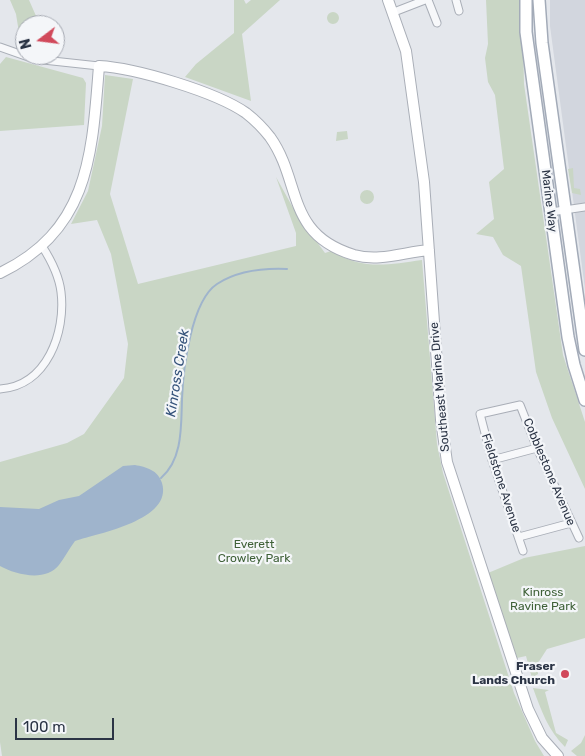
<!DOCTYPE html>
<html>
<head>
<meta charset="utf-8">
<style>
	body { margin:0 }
	#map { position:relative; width:585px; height:756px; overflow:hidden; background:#e4e7ec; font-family:Rubik,sans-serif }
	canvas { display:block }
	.north { position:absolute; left:15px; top:15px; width:50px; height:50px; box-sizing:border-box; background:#f4f6f9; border:1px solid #a4a8b1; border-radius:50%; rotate:255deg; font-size:14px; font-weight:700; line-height:20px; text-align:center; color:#2b3445 }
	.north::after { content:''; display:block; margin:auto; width:18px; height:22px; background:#d1495b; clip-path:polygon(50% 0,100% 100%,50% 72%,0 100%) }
	.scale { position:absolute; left:15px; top:718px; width:99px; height:22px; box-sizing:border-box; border:2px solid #2b3445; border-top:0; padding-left:6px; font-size:15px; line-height:18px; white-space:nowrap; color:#2b3445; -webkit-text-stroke:4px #f4f6f9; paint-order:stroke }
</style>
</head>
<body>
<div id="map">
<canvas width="585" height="756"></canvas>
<div class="north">N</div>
<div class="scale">100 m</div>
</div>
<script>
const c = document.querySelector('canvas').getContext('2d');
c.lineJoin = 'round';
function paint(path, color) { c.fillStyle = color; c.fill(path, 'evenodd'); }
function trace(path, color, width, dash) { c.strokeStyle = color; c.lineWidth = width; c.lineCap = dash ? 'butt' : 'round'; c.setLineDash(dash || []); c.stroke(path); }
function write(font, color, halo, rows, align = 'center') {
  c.font = font + ' Rubik,sans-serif'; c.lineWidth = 4.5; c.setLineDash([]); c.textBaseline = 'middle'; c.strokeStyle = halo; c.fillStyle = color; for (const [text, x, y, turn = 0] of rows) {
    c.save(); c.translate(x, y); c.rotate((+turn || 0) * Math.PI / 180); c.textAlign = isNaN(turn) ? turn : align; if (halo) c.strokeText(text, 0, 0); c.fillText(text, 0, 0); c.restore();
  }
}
paint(new Path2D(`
	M550,0H585V289L550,26Z`), '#d2d6de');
paint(new Path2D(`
	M10,0H29L40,25H25V41L20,39L16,14Z
	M234,0H244L246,4L251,0H280L242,34L251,101L185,77L196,64L234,33Z
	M486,0H522L524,84L563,355L585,422V489L552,418L536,372L521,266L503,255L493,237L476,234L494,219L489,182L504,169L495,95L488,82L485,58L488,44Z
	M327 18a6 6 0 1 1 12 0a6 6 0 1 1-12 0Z
	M6,57L83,78L86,83L84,125L0,131V64Z
	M105,75L133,79L110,194L138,284L296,246V233L276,177L297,215L325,253L331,251C363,270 386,265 422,260L437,444L443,473L514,693L535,741L544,756H2L0,742V462L67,443L84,434L124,378L128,344L111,254L97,220L71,224L88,191L102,126Z
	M347,131L348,139L336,141L337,132Z
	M573,168L574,188L580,189L581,195L572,193L568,169Z
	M360 197a7 7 0 1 1 14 0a7 7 0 1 1-14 0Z
	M585,546V638L547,649L538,663V674L532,678L526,656L517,658L488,573L524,558Z
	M533,688L549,690L545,692L556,733L568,740L565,747C548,730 541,710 533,688Z
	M585,735V756H577L571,751L581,743Z`), '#c9d6c5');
paint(new Path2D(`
	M135,465C146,467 158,470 162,483C173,520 99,533 75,541C69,549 65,557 59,565C46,582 16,575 0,566V507L39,509L59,500L79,496L123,466Z`), '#9fb4cc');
trace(new Path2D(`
	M161,478C183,459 181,426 182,399C183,370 191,301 217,284C237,271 263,268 287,269`), '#9fb4cc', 2);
const street = new Path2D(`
	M428,0L437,23
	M456,0L459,11
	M394,12L425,0
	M0,47L34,59L99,66
	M551,212L585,207
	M0,389C47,386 66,332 61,292C59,275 51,260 42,246
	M492,460L537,448
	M519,537L571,523
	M523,551L492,460L480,414L520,405L537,448L579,538`);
const secondary = new Path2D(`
	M388,0L406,51L424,182L441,420L447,462L528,709L542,738L558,756
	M0,273C90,230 92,153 99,66C136,68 216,92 246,113C255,120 263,128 270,137C302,182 285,234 354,255C380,262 404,252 429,250`);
const primary = new Path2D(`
	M526,0V32L568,337L574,365L585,400
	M539,0L542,43L585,350`);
trace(street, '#a9aeb7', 9);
trace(secondary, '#a9aeb7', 12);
trace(primary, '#a3abb8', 14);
trace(street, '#f7f8fa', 7);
trace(secondary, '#fff', 10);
trace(primary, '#fff', 11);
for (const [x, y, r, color] of [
	[565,674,5,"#d1495b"]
]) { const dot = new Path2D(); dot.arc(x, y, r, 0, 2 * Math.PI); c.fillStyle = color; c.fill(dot); trace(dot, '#f4f6f9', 2); }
write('12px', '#2b3445', '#f4f6f9', [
	["Marine Way",549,201,83],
	["Southeast Marine Drive",440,387,-95],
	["Cobblestone Avenue",549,472,67],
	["Fieldstone Avenue",501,483,72]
]);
write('12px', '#3f6138', '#f4f6f9', [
	["Everett",254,545],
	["Crowley Park",254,559],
	["Kinross",543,593],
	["Ravine Park",543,607]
]);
write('bold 12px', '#2b3445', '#f4f6f9', [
	["Fraser",555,667],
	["Lands Church",555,681]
], 'right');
write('italic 14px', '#34527a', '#f4f6f9', [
	["Kinross Creek",178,373,-81]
]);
</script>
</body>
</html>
